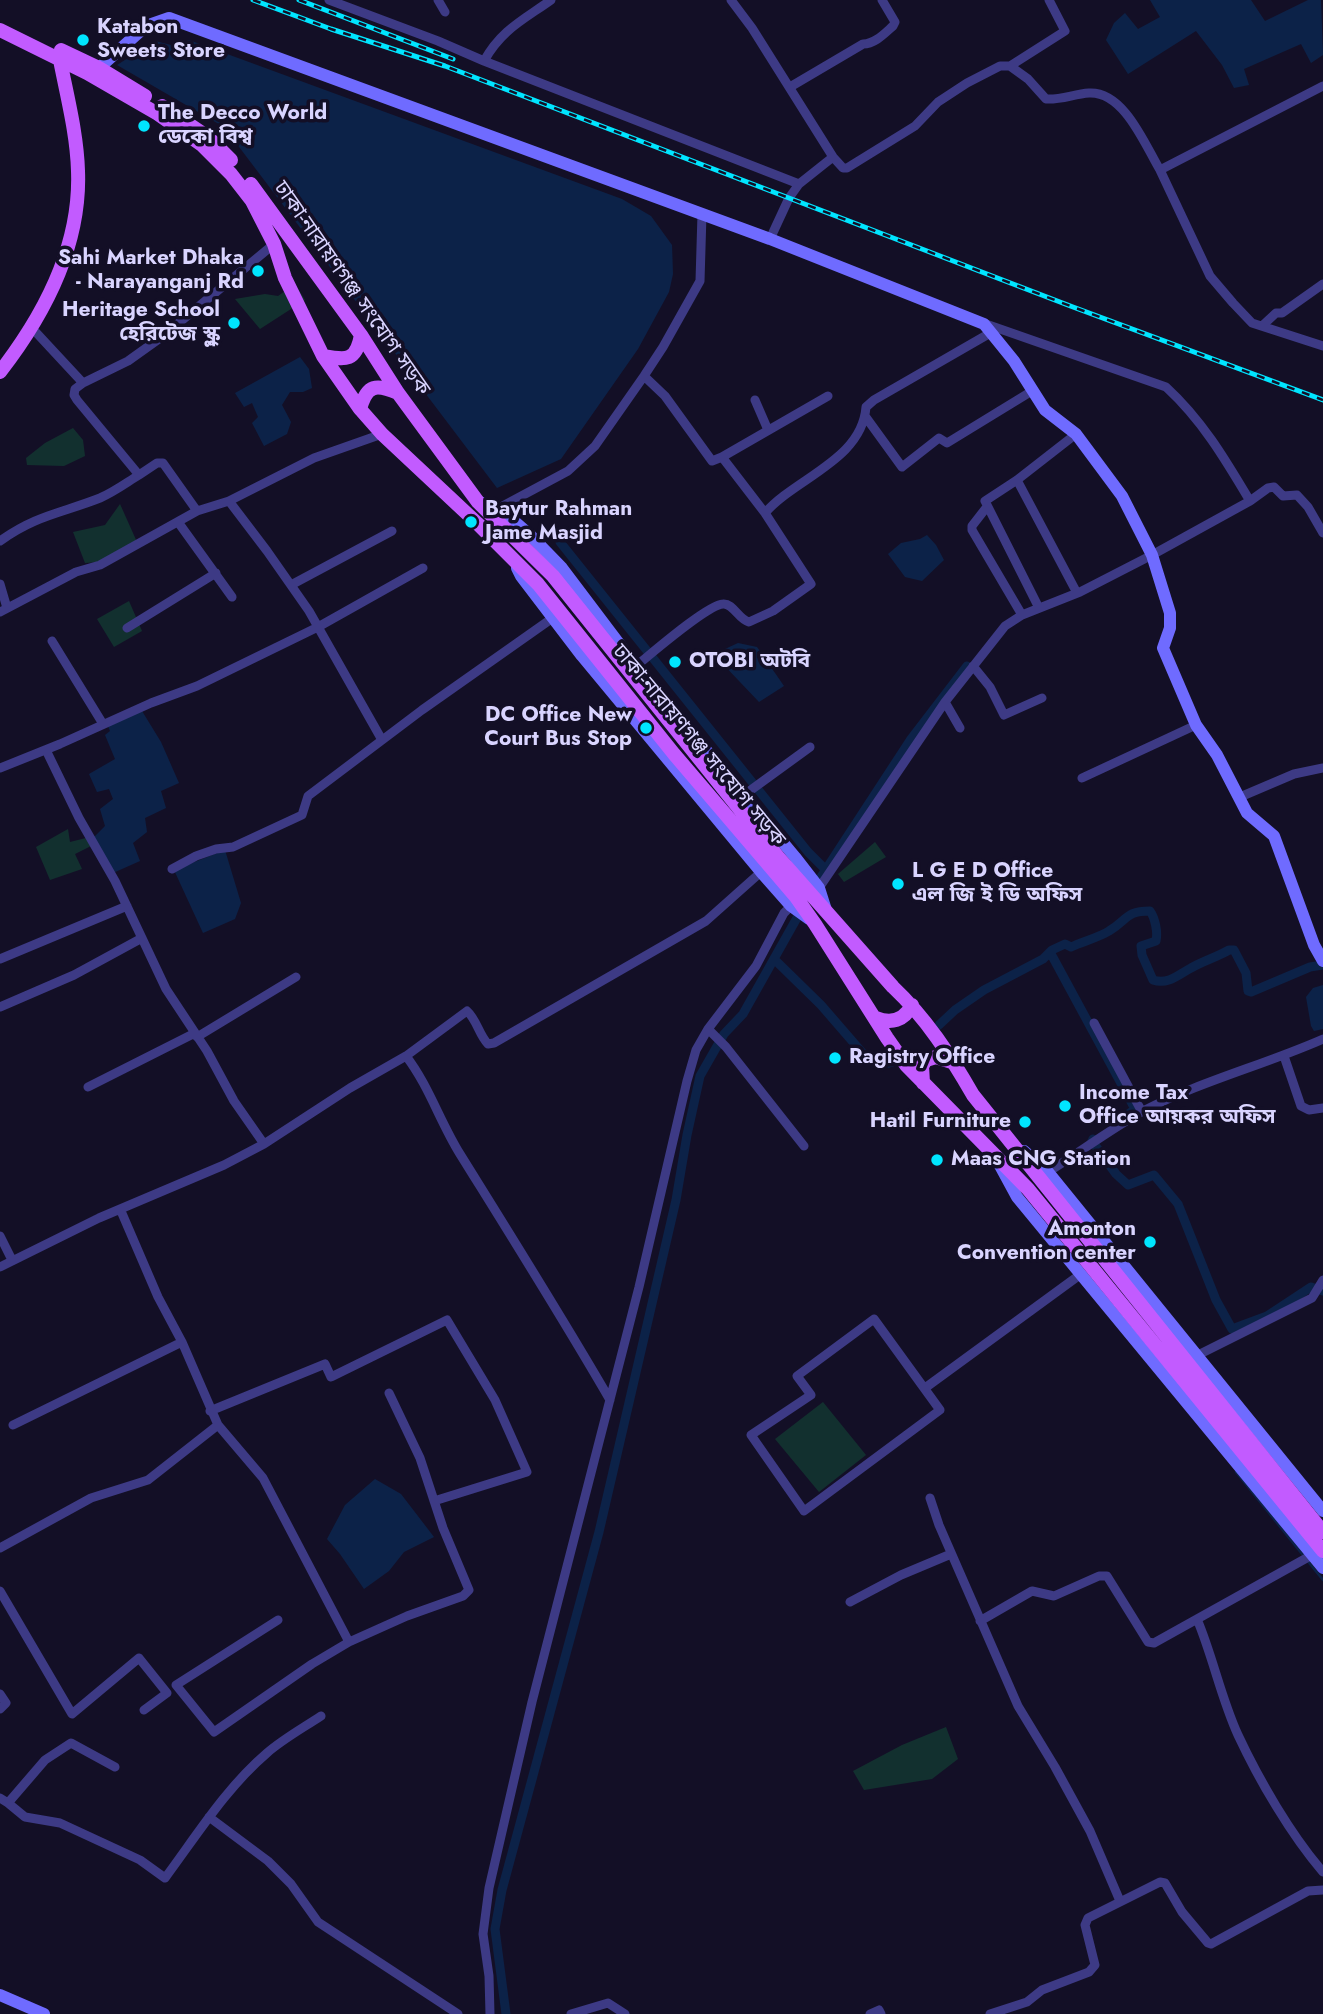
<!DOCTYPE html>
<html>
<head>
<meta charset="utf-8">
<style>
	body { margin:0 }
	canvas { display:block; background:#130f26 }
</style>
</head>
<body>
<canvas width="1323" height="2014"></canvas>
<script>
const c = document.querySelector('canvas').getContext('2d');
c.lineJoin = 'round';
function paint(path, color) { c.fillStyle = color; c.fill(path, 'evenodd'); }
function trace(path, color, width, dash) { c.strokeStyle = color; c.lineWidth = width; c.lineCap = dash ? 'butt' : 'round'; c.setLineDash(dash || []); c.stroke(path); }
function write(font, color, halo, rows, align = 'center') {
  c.font = font + ' Jost,"Noto Sans Bengali",sans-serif'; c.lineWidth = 7; c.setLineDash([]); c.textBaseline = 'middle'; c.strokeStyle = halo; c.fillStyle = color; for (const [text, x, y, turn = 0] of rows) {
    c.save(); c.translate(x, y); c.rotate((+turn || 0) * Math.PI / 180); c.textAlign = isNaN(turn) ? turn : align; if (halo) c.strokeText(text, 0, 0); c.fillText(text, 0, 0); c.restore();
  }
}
paint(new Path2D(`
	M295,284L305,300L260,329L235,299L265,294L278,296Z
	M73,428L83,440L85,456L64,466L27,465L26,458L45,443Z
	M120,504L137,542L99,562L85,563L73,532L105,525Z
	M129,601L142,631L114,647L97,619Z
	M68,829L70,842L86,838L91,846L75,854L82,869L50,880L36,847Z
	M875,842L886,857L844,882L838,874Z
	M823,1402L866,1455L819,1492L775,1439Z
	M946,1727L958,1759L932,1779L864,1790L853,1771L902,1745Z`), '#12302f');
paint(new Path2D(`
	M1150,0H1251L1265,21L1308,0H1321L1323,55L1311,63L1301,44L1244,69L1249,85L1234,88L1222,65L1196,31L1128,74L1106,40L1114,23L1125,13L1138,29L1160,17Z
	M189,40L622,199L651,216L672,245L673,274L669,292L638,349L561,459L497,488L224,127L117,65L155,41L175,46Z
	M300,357L309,369L312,388L303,392H290L282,405L291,422L287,434L264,446L252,423L258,417L252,403L244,407L235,393Z
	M927,535L936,545L944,560L922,581L905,577L888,554L901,543L920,539Z
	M738,643L757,647L784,686L759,702L720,661V655L725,649Z
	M142,711L161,742L179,783L161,791L166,808L145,818L147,832L133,843L140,861L113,873L92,839L105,826L100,809L113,799L109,789L97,792L89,774L115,759L105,735L110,731L107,724Z
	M225,850L241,903L235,919L203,933L174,870Z
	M1323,985V1029L1314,1031L1311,1026L1306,997L1313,988Z
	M375,1479L401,1494L434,1537L404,1552L389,1571L364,1589L340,1554L327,1539L345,1505Z`), '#0c2248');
trace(new Path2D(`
	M1236,1472L1323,1580`), '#0c2248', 2.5);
trace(new Path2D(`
	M560,542L808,852L825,869
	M819,880L911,739L967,666
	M1050,952L1135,1109L1116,1123
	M774,959L821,1005L866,1057L879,1066L896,1061
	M939,1025L955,1010L984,990L1043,959L1052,950L1065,944L1071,947C1083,941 1098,938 1109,931C1128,920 1125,911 1150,911C1155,918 1158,932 1156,941L1141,946L1142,955L1153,980C1168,985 1178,975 1191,968C1203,961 1217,957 1229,950H1234L1246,973L1248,991L1251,992L1310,967L1323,965
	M1093,1139L1092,1141L1116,1174L1128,1185L1154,1175L1178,1204L1216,1300L1232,1329L1267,1316L1311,1287L1323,1291
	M506,2014L495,1929L502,1890L599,1532L676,1200L687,1135L700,1076L724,1034L743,1014L798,916`), '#0c2248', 9);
trace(new Path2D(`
	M329,0L438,41L484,61L799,184
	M438,0L445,12
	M731,0L752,28L833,157L799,184L789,198L770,239
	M484,61C501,30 523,20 551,0
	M1010,66L1065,31L1049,0
	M790,87L863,44C875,44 885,33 893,26L895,22L882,0
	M833,157L843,168H847L915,126L938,102L967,83L1000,66H1010L1028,79L1046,99C1061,100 1074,94 1089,93C1124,91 1145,145 1160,170L1323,86
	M1160,170L1210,276L1233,303L1252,323L1323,346
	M1262,326L1276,313H1282L1323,284
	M31,327L83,383
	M644,376L665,396L712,461L722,457L828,396
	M755,400L768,430
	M865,416L902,467L939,438L947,443L1032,391
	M139,475L157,463H163L197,511
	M1017,480L1077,593
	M229,501L267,551L309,611L382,740
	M1250,501L1268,488L1274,487L1283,496L1297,495L1308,507L1323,533
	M499,508L568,471L595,446L644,376L663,347L700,281L702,214
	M986,508L972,526V530L1022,615
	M765,513C795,478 862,460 866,407L874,400L992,332
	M178,522L232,597
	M0,541C36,515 62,513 100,498C114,492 126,483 139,475L77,400L74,395L75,389L83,383L128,361L163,336L274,244
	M0,584L7,608
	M291,585L392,531
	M1039,608L985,501L1017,480L1076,434
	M0,612L76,572L100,565L197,511L229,501L314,458L382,434
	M127,628L216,573
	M52,641L103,724
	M636,666C651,654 707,605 723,604C733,603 739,620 749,622L773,611L811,584L765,513L722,457
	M973,666L990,687L1004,715L1042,698
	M945,702L960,728
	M46,750L79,818L115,881L166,989L207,1051L234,1101L264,1144
	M0,768L60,744L151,703L197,686L318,627L423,568
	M1082,778L1196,725
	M744,795L810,747
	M1240,797L1294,774L1323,768
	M172,869L196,856L216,849L233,847L302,815L308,796L422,710L554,617
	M819,888L945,702L1005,626L1022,615L1080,592L1152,555L1250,501C1225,459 1202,420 1166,387L983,323
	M0,959L127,906
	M0,1007L74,975L142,938
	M1094,1023L1142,1112
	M708,1029L726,1047L804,1146
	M197,1037L296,977
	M406,1056C429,1086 440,1122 460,1154C511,1236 562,1317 610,1400
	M1284,1056L1301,1106L1309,1110L1323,1108
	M88,1087L195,1033
	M1048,1172C1080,1152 1111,1129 1143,1111C1201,1081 1264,1065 1323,1039
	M0,1236L12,1260
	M0,1267L99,1218L224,1165L264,1144L350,1088L406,1056L467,1011C477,1020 479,1035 488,1044L494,1043L706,921L761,872
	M874,1319L940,1410L804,1511L751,1435L811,1395L797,1376Z
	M1192,1358L1312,1298L1323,1280
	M925,1388L1081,1274
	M210,1411L325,1364L331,1377L447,1320L495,1400L527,1472L434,1501
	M13,1425L182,1342
	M218,1425L263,1478L349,1642L312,1664L214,1732L176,1685L278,1620
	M930,1498L939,1525L1018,1706L1055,1767L1090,1831L1120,1901
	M0,1548L91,1498L148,1480L218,1425L182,1342L158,1297L121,1211
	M0,1591L72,1714L139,1658L167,1693L144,1710
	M850,1602L901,1575L951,1554
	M1197,1619C1213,1657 1221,1698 1238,1735C1259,1780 1291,1835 1323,1872
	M980,1621L1032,1591L1054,1596L1099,1576H1107L1148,1642L1154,1643L1312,1555
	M349,1642L407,1616L463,1596L469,1590L443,1528L420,1458L389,1393
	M0,1694L6,1703L0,1709
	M0,1798L8,1803L45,1760L71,1743L115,1767
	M8,1803L25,1817L60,1823L140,1860L165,1878C197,1835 226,1788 267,1753C283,1739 303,1728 321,1716
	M209,1817L268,1861L291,1884L318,1922L458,2014
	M490,2014L489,1976L483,1934L489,1888L532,1702L639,1287L687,1081L696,1050L708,1029L756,966L784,913L791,906
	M571,2014L608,2003L625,2014
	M870,2014L879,2010L881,2014
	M990,2014L1027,2002L1042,1990L1089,1972L1095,1965L1085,1925L1088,1918L1160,1882L1165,1883L1182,1912L1208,1943L1211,1944L1308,1891L1323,1890`), '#3d3a85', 9);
trace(new Path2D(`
	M99,68L146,26L169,18L770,239L984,324L1014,361L1045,410L1076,434L1122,496L1152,555L1170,613V628L1163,648L1196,725L1217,755L1247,813L1274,836L1314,945L1323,961
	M479,502L499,508L530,535L562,568L636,666L795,857L819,888L826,910
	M517,568L521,576L582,656L761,872L791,906L809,919
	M1024,1151L1048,1172L1323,1511
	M998,1162L1017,1197L1323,1568
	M0,1995L44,2014`), '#6f6bff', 12);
trace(new Path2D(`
	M0,30L87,73L158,114L202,145L231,174L252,201L274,244L285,278L323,356L360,409L382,434L477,523L538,584L674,754L796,897L815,924L887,1038L906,1065L1028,1189L1323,1551
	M61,50L99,68L145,96
	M162,106L208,137L231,160
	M251,184L361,335L398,393L478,502L553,576L778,857L893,987C926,1018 950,1055 973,1095L1323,1532
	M323,356C346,360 356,362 361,335
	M0,372C45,314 81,246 78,171C77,134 67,96 60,60
	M360,409C367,384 376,384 398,393
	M876,1018C891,1024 904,1021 912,1005
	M923,1083L922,1066L926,1060L936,1057L955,1063`), '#c25bff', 14);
const rail = new Path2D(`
	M253,0L331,29L445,66L1073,307L1323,400
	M299,0L453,59`);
trace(rail, '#00e5ff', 5);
trace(rail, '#130f26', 2.5, [8]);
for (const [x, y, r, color] of [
	[83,40,7,"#00e5ff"],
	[144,126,7,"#00e5ff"],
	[258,271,7,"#00e5ff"],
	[234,323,7,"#00e5ff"],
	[471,522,7,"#00e5ff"],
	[675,662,7,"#00e5ff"],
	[646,728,7,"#00e5ff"],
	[898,884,7,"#00e5ff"],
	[835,1058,7,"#00e5ff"],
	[1065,1106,7,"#00e5ff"],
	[1025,1122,7,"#00e5ff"],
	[937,1160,7,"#00e5ff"],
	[1150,1242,7,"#00e5ff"]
]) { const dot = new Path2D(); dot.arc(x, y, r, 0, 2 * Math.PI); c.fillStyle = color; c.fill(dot); trace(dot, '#130f26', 2.5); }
write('bold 21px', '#d9d4ff', '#130f26', [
	["Katabon",97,28],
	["Sweets Store",97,52],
	["The Decco World",158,114],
	["ডেকো বিশ্ব",158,138],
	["Sahi Market Dhaka",244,259,"right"],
	["- Narayanganj Rd",244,283,"right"],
	["Heritage School",220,311,"right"],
	["হেরিটেজ স্কুল",220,335,"right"],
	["Baytur Rahman",485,510],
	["Jame Masjid",485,534],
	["OTOBI অটবি",689,662],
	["DC Office New",632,716,"right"],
	["Court Bus Stop",632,740,"right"],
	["L G E D Office",912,872],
	["এল জি ই ডি অফিস",912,896],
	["Ragistry Office",849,1058],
	["Income Tax",1079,1094],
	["Office আয়কর অফিস",1079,1118],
	["Hatil Furniture",1011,1122,"right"],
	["Maas CNG Station",951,1160],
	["Amonton",1136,1230,"right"],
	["Convention center",1136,1254,"right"]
], 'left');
write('21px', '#d9d4ff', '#130f26', [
	["ঢাকা-নারায়ণগঞ্জ সংযোগ সড়ক",351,289,55],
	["ঢাকা-নারায়ণগঞ্জ সংযোগ সড়ক",698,746,50]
]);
</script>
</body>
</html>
